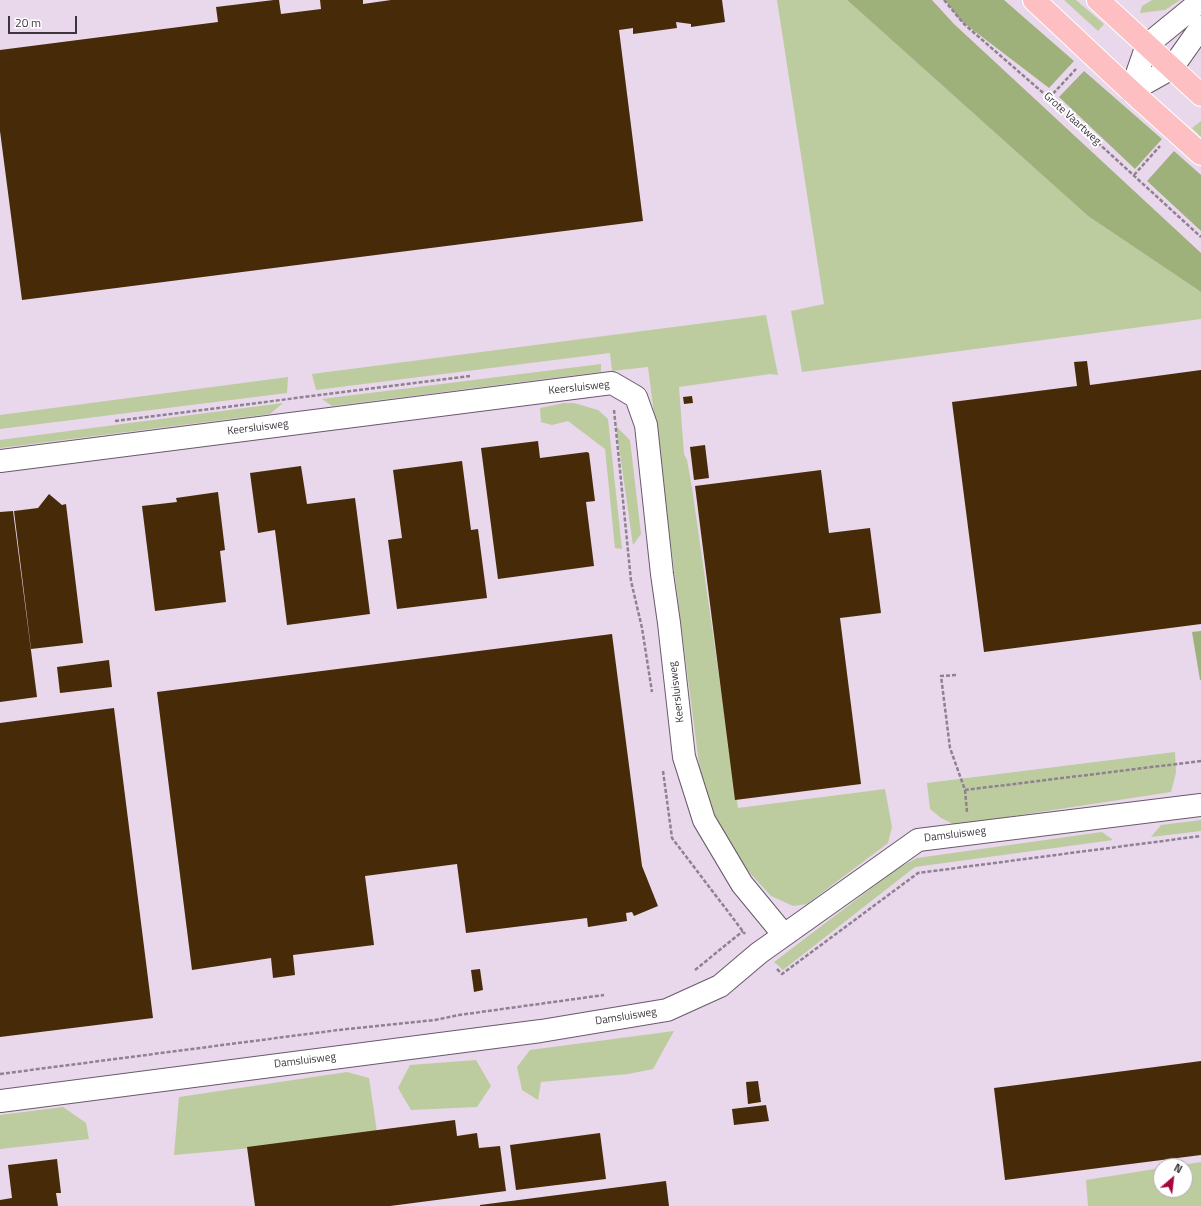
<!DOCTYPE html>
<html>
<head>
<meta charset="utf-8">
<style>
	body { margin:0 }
	#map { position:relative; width:1201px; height:1206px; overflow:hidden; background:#e9d7ec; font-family:"Titillium Web",sans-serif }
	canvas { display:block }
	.north { position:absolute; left:1153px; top:1158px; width:40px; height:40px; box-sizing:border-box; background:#fff; border:1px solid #b1aeb1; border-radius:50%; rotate:28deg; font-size:11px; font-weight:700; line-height:16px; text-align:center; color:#3c353d }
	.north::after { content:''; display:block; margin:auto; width:14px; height:18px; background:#a3073e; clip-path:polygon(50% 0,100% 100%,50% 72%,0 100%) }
	.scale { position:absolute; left:8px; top:16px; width:69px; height:18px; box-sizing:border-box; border:2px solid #3c353d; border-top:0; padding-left:5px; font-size:12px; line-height:14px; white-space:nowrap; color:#3c353d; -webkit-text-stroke:3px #fff; paint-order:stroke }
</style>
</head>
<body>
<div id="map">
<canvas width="1201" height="1206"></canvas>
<div class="north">N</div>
<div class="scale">20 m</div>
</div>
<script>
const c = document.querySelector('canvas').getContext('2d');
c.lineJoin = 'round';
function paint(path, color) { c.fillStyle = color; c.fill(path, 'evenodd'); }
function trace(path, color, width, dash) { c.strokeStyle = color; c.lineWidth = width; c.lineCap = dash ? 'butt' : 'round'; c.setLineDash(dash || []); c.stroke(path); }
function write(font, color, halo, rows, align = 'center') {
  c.font = font + ' "Titillium Web",sans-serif'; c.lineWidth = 4; c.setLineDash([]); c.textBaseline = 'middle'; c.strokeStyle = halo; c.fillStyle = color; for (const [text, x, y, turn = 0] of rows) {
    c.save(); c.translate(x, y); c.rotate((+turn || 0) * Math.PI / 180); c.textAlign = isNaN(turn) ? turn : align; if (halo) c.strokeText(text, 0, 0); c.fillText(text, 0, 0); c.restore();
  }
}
paint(new Path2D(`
	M777,0H847L1088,216L1201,292V319L802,372L791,311L824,304Z
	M1064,0H1076L1104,24L1098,31Z
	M1152,0H1180L1165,10L1140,13L1142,6Z
	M1201,121V137L1192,128Z
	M766,315L778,375L770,374L679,387L684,454L687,460L692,488L738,808L885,789L892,827L888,843L807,904L793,906L771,896L749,872L709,812L700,772L648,367L612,371L610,353L316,390L312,374Z
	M601,364V372L332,406L322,399Z
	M288,377L287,393L0,429V415Z
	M283,403L270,414L0,448V440Z
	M564,403H574L598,410L608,419L622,549L615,548L605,449L568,421L552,425L541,422L540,408Z
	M616,426L630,440L641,534L633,545Z
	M1175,752L1176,773L1171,792L955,825L941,818L930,809L927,783Z
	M1201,820V831L1151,837L1161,825Z
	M1102,832L1113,840L915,867L783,970L774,962L898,868L917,858Z
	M674,1031L653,1069L628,1074L541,1082L538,1100L522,1090L517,1067L530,1050Z
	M476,1060L491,1086L477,1107L411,1110L398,1088L410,1065Z
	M347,1072L369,1078L377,1132L241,1149L174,1155L179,1097Z
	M63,1107L86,1123L89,1139L0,1149V1115Z
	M1201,1162V1206H1088L1086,1180L1161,1168V1190H1185V1166H1176Z`), '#bccc9f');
paint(new Path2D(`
	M847,0H932L954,24L1201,253V292L1088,216Z
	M945,0H1004L1074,61L1049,88L960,20Z
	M1084,71L1162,139L1135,169L1059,97Z
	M1174,151L1201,175V231L1147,181Z
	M1201,631V680H1200L1192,632Z`), '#9eb17a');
paint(new Path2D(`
	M274,0H279L281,14L321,9L320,0H363V4L391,0H722L725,22L691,27V24L676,22L677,28L633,34V28L619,30L643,221L22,300L0,131V50L218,22L216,7Z
	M1087,361L1090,385L1201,370V624L984,652L952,402L1077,386L1074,362Z
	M692,396L693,403L684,404L683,397Z
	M538,441L540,458L587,452L589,453L595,501L586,502L594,566L498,579L481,448Z
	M705,445L709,478L694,480L690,447Z
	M462,461L471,530L478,529L487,598L397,609L388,540L402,538L393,470Z
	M301,466L307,504L355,498L370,614L287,625L275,530L258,533L250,473Z
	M821,470L829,533L870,528L881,613L840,618L861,784L735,800L695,486Z
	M218,492L225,550L220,551L226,602L155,611L142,506L177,502L176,498Z
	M49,494L62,505L66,504L83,643L31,649L14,511L38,508Z
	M13,511L37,697L0,702V512Z
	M612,634L642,866L658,906L634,916L632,912L626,913L627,921L588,927L587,918L466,933L457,864L365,876L374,945L293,955L295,975L273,978L271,958L192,970L157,692Z
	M109,660L112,687L60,693L57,667Z
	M114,708L153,1018L0,1037V723Z
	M480,969L483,990L474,992L471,970Z
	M1201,1061V1155L1005,1180L994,1088Z
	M758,1081L761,1102L748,1104L746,1082Z
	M766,1105L769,1121L734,1125L732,1109Z
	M455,1120L457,1136L477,1133L479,1148L500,1146L506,1191L390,1206H255L247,1147Z
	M600,1133L606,1179L516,1190L510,1145Z
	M57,1159L61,1193H56L58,1206H0V1200L12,1198L8,1165Z
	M666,1181L669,1206H480V1205Z`), '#472a08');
const minor = new Path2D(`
	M1131,91L1147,45L1201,1
	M1131,91L1172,68L1201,27
	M0,461L612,383L636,397L646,425L662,574L669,623L684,757L704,820L742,884L784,935
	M0,1101L541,1031L667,1010L720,986L759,953L918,840L1201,805`);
const major = new Path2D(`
	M1034,0L1131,91L1201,154
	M1098,0L1201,95`);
trace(minor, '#69596b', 24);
trace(major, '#fff', 24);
trace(new Path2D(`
	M944,0L964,24L1049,98L1201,237
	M1049,98L1076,69
	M1134,175L1160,146
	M614,410L631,581L642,628L652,692
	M115,421L470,376
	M956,675L941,676L950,748L965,790L1201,761
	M663,771L672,838L745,934
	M965,790L967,812
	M777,969L782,974L918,873L1201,836
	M695,970L743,931
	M0,1074L338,1030L435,1020L459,1015L604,995`), '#8e8190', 2.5, [4, 2]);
trace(minor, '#fff', 22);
trace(major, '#fdbfc2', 22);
write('11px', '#3c353d', '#fff', [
	["Grote Vaartweg",1072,119,42],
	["Keersluisweg",579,388,-6],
	["Keersluisweg",258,428,-7],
	["Keersluisweg",677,692,-97],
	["Damsluisweg",955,835,-7],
	["Damsluisweg",626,1017,-9],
	["Damsluisweg",305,1061,-7]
]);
</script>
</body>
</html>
